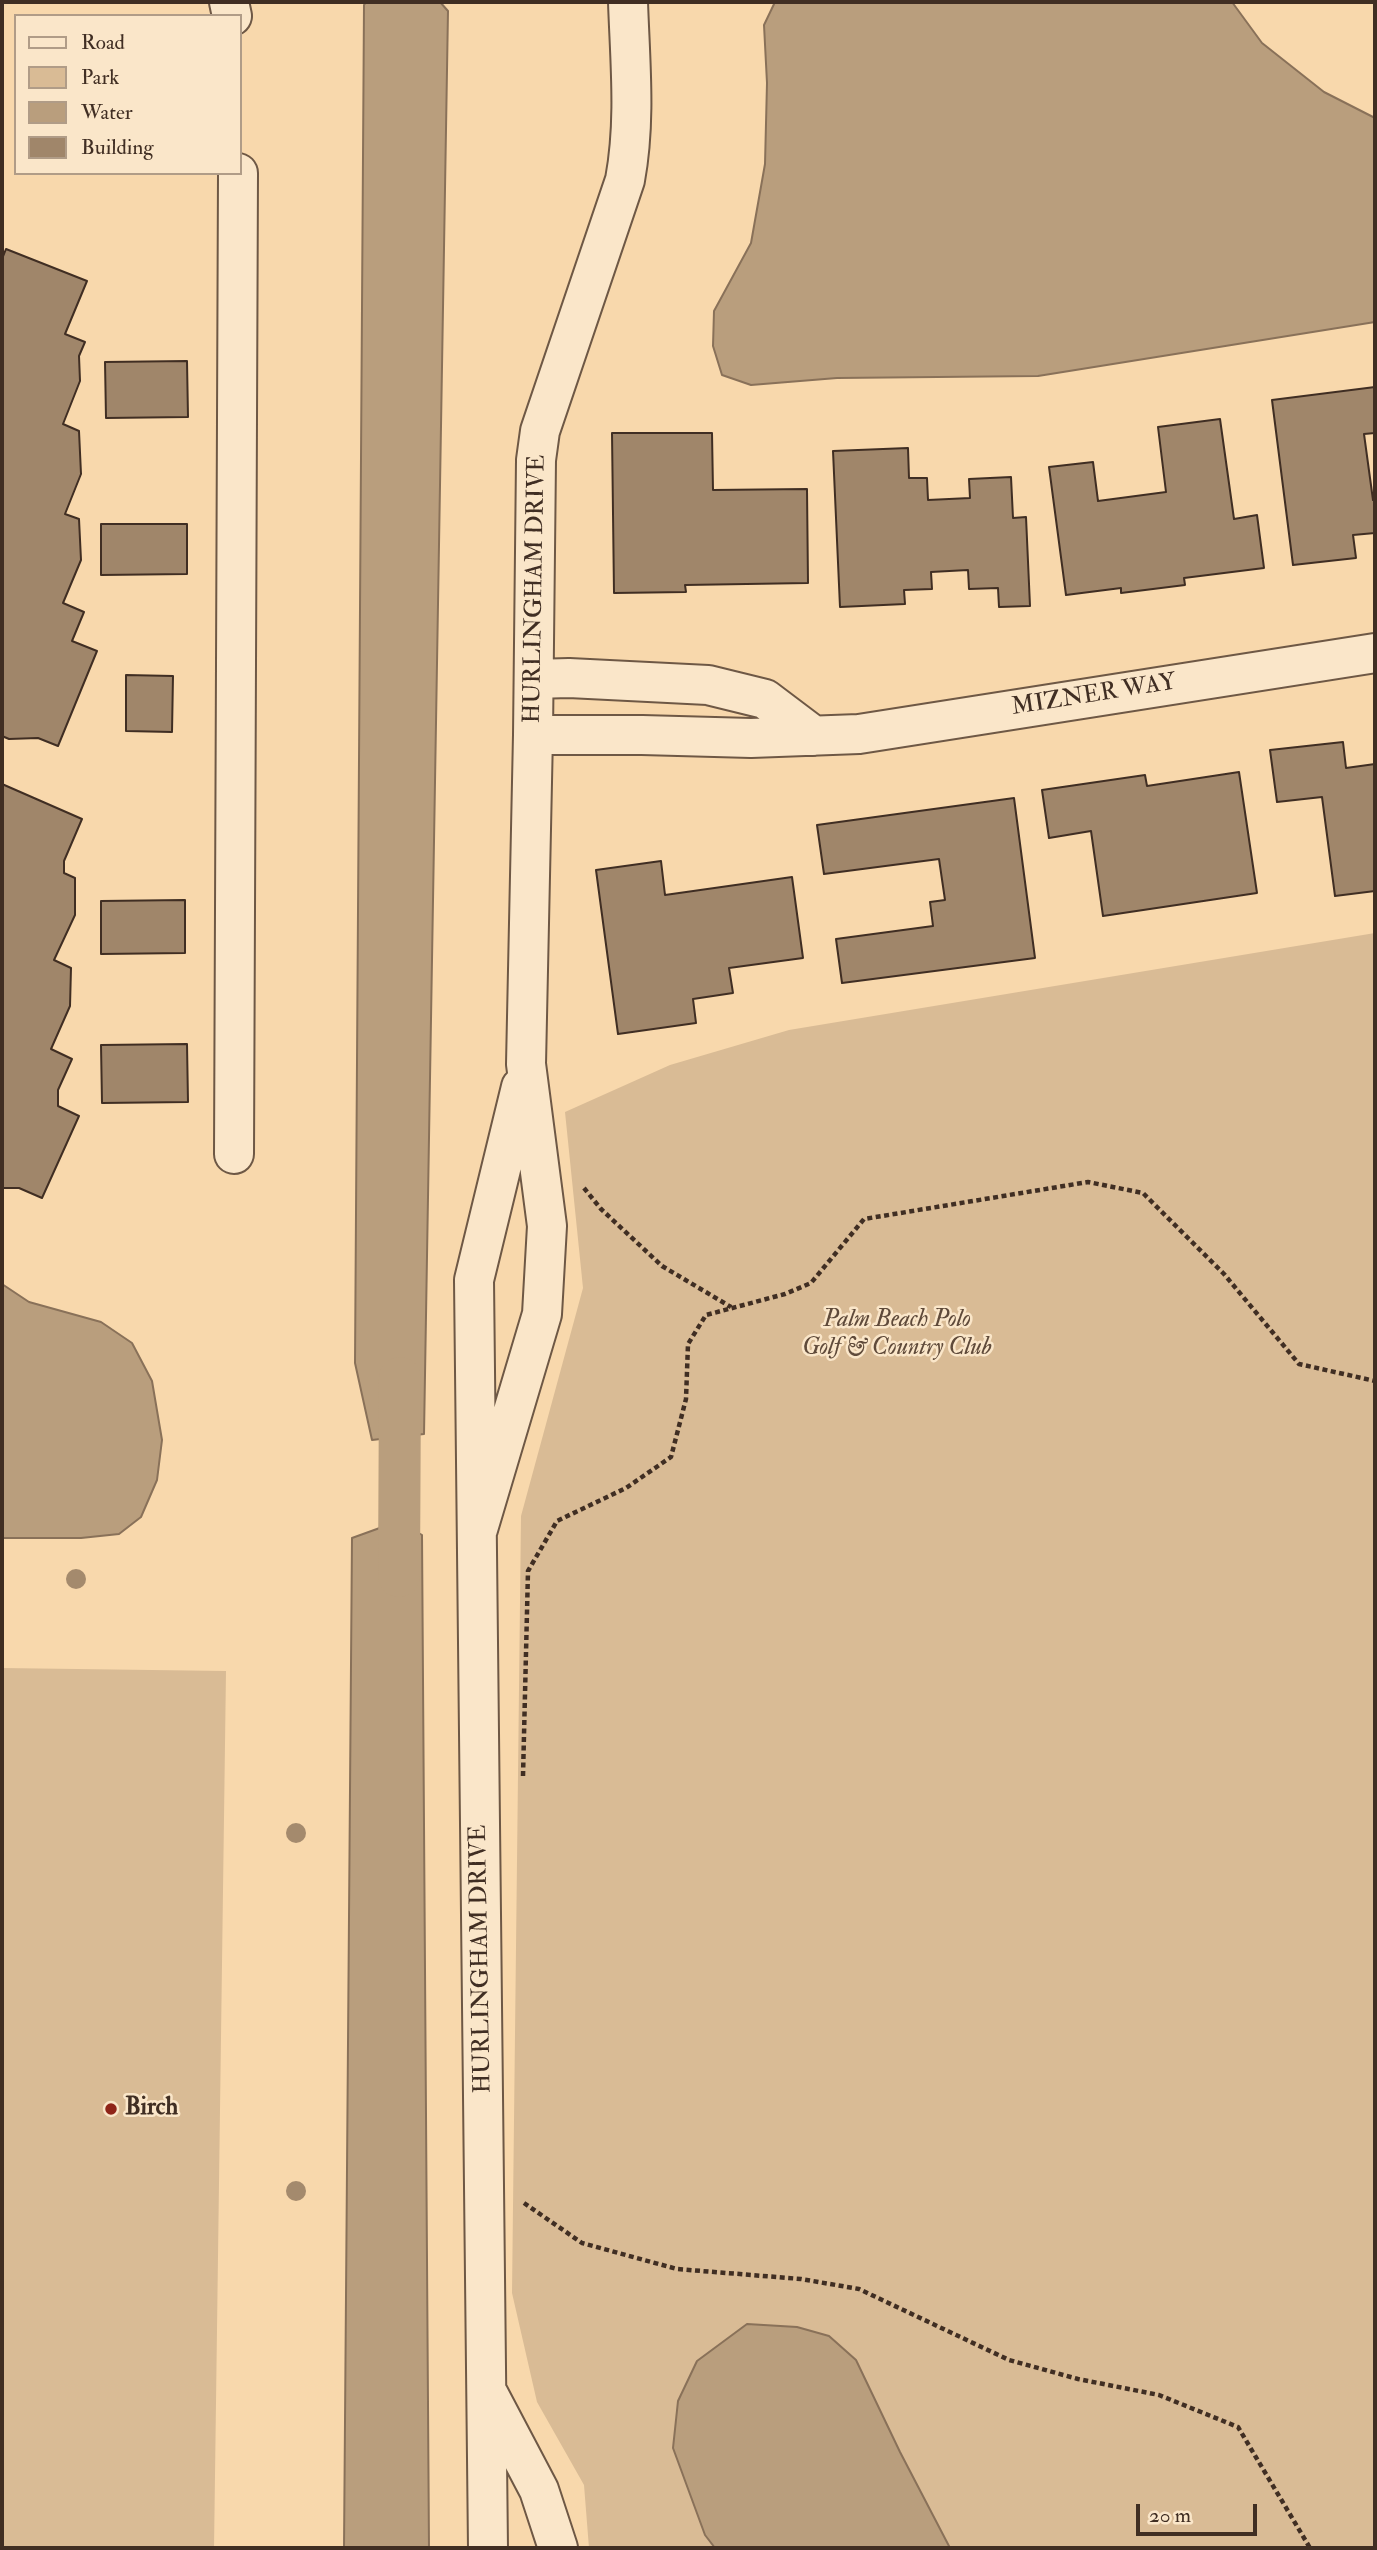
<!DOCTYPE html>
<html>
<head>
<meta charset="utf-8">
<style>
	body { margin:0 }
	#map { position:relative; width:1377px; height:2550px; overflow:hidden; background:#f8d8ac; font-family:"IM FELL Double Pica",serif }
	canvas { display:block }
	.frame { position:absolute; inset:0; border:4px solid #402e23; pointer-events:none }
	.legend { position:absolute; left:14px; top:14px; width:228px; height:161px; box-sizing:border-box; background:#fae6c9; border:2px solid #b09c87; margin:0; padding:9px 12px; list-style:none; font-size:21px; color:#402e23 }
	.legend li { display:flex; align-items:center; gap:14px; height:35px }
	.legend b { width:35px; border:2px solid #b09c87 }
	.scale { position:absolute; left:1136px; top:2504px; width:121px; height:32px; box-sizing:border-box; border:4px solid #402e23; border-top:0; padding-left:9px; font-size:21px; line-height:24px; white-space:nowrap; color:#402e23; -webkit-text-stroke:5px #fae6c9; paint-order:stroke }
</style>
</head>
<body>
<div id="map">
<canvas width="1377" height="2550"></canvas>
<div class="frame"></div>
<ul class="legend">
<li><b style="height:9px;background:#fae6c9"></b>Road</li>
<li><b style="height:19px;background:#d9bb95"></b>Park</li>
<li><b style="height:19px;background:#b99e7d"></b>Water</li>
<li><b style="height:19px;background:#a0866a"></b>Building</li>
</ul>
<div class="scale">20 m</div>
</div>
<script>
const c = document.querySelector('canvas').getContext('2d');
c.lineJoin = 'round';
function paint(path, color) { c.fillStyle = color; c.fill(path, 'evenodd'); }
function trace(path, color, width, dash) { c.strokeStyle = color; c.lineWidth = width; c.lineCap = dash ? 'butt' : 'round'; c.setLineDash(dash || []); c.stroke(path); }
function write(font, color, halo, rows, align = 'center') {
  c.font = font + ' "IM FELL Double Pica",serif'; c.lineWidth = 5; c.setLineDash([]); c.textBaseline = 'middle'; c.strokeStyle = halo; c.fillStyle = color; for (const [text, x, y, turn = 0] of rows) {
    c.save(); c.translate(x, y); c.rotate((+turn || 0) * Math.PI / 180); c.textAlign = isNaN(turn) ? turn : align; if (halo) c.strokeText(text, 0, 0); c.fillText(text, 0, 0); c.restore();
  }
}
paint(new Path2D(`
	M1375,933V2548H589L584,2485L537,2402L512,2293L521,1516L583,1288L565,1112L670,1065L789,1030Z
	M2,1668L226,1671L214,2548H2Z`), '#d9bb95');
const water = new Path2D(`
	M366,2H440L448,11L424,1434L372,1440L355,1363L364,5Z
	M775,2H1232L1262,43L1324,92L1375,118V322L1038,376L837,378L751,385L722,375L713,346L714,311L751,243L765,164L767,83L764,25Z
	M2,1284L29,1302L101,1322L132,1343L152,1381L162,1440L157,1480L141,1517L119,1534L81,1538H2Z
	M399,1521L422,1535L429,2548H344L352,1538Z
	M747,2324L797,2327L829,2336L856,2360L900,2452L950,2548H715L705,2535L673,2448L678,2401L697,2361Z`);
paint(water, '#b99e7d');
trace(water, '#897159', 2);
trace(new Path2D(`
	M399,1576L400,1378`), '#b99e7d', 42);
const building = new Path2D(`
	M6,249L87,281L65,334L85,342L79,356L80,381L63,424L79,431L81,474L65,514L79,519L81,560L63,603L84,612L72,641L97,651L58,746L38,738L9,739L2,736V259Z
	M187,361L188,417L106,418L105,362Z
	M1375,387V433L1364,434L1373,500L1375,499V533L1353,535L1356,558L1293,565L1272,400Z
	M1220,419L1234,519L1257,515L1264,568L1184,578L1185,585L1121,593V588L1066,595L1049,467L1093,462L1098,501L1166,492L1158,427Z
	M612,433H712L713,490L807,489L808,583L685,585L686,592L614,593Z
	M908,448L909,478H927L928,500L970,498L969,479L1011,477L1013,518L1026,517L1030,606L999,607L998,588L969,589L968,570L931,572L932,589L904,590L905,604L840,607L833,451Z
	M101,524H187V574L101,575Z
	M126,675L173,676L172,732L126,731Z
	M1343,742L1346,768L1375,764V891L1335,896L1322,797L1277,802L1270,750Z
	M1239,772L1257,893L1103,916L1091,831L1049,838L1042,790L1145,775L1147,786Z
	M2,784L82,819L64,861V873L75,878V915L54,960L71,968L70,1006L51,1049L72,1059L58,1090V1106L79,1116L42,1198L19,1188H2Z
	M1014,798L1035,958L842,983L836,939L933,926L930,902L945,900L939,859L824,874L817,825Z
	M661,861L665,895L792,877L803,958L729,968L733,993L693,999L696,1023L618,1034L596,870Z
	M185,900V953L101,954V901Z
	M187,1044L188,1102L102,1103L101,1045Z`);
paint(building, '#a0866a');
trace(building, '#402e23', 2);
const minor = new Path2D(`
	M229,2L232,16
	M534,679L569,678L708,685L765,699L814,736
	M533,735H642L751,738L859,734L1375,653
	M234,1154L238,173
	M478,1529L542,1314L547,1226L526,1064L533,735L536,460L540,431L625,180C636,121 630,61 628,2
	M489,2395L539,2490L558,2548
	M488,2548L474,1280L521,1087`);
trace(minor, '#6e5845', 42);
trace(new Path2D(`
	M584,1188L601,1209L662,1266L731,1307
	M523,1776L528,1571L557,1521L626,1488L671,1457L686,1399L688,1344L706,1315L785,1294L811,1283L864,1219L1088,1182L1143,1193L1224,1274L1299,1364L1375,1381
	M524,2203L582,2243L677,2269L801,2279L859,2289L1009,2360L1078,2379L1159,2395L1238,2427L1310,2548`), '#402e23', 4.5, [5, 3.5]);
trace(minor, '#fae6c9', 38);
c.fillStyle = '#a48a6d';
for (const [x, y] of [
	[76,1579],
	[296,1833],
	[296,2191]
]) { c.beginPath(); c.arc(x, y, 10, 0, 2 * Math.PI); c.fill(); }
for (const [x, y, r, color] of [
	[111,2109,7,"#8f2418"]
]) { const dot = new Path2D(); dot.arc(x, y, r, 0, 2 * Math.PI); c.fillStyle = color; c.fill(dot); trace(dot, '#fae6c9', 2.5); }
write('24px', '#402e23', '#fae6c9', [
	["HURLINGHAM DRIVE",536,589,-89],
	["MIZNER WAY",1094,696,-9],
	["HURLINGHAM DRIVE",482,1959,-91]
]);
write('italic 24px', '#5f4a3a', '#fae6c9', [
	["Palm Beach Polo",897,1321],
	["Golf & Country Club",897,1349]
]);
write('bold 24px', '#402e23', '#fae6c9', [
	["Birch",125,2109]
], 'left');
</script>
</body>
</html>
